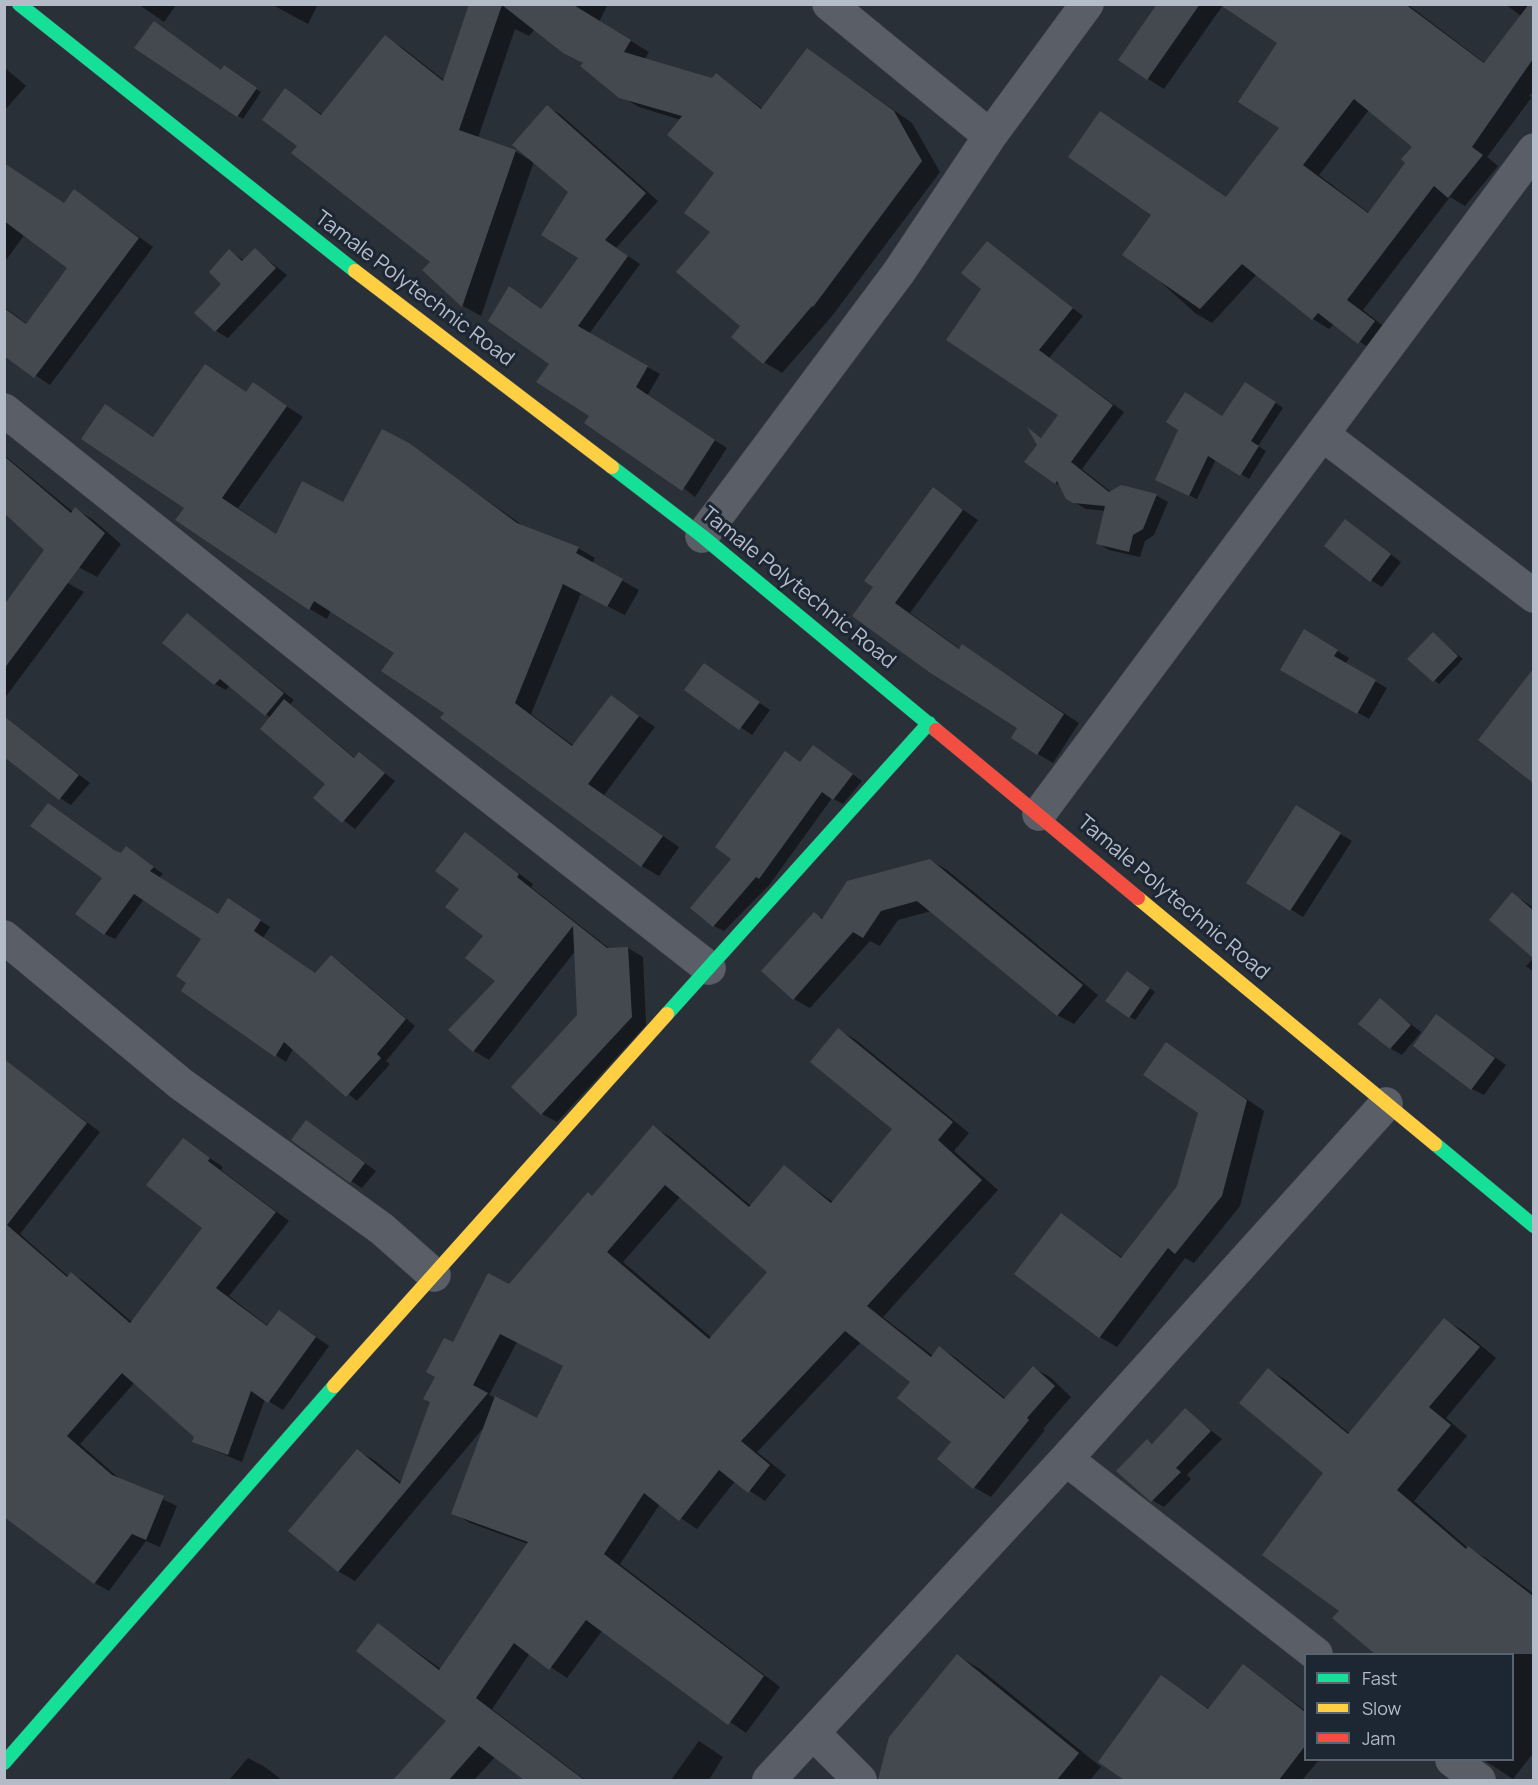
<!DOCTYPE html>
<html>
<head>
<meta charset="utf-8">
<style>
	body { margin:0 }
	#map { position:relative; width:1538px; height:1785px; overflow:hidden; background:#2a3038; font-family:Manrope,sans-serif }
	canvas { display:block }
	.frame { position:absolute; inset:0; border:6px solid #b4bcc9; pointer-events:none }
	.legend { position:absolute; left:1304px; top:1653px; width:210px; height:108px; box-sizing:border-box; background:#1d2633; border:2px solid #59626f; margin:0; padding:8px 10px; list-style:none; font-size:18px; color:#b4bcc9 }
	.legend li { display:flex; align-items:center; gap:12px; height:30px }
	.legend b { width:30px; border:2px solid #59626f }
</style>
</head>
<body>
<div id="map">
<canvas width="1538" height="1785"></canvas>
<div class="frame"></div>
<ul class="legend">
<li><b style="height:8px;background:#16e098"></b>Fast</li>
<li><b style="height:8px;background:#ffcf43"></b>Slow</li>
<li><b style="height:8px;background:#f24e42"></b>Jam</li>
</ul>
</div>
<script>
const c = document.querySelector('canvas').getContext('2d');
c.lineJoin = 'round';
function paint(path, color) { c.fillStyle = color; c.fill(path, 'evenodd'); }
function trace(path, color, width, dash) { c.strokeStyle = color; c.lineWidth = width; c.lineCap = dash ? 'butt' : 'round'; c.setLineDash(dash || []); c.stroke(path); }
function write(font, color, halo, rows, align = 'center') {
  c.font = font + ' Manrope,sans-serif'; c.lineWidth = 6; c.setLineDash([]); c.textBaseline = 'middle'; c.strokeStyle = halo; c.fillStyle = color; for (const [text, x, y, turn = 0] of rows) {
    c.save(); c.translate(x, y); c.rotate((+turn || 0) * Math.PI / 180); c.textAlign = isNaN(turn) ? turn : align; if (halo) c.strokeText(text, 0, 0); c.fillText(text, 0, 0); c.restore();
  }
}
paint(new Path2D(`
	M138,4H177L164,22Z
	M271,4H318L308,24Z
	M467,4H608L599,22L649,52L644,60L712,80L716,75L763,109L807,49L912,123L940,172L832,316L782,373L764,362L742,326L713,232L716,172L681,120L639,107L620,96L584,64L535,29L529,36L515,29L478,138L515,151L528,159L547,107L560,114L658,201L616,248L640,264L589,334L660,374L647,396L727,448L695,497L591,415L551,363L522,295L542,310L580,258L570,192L534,161L481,316L463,306L424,270L432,262L299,145L285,90L323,115L385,37L403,48L445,81L470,6Z
	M1159,4H1407L1485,63L1521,16L1505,4H1534V90L1529,96L1532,97L1487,157L1498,166L1465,206L1450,197L1363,310L1391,332L1375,352L1334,324L1329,329L1313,319L1257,274L1212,323L1195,313L1153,275V214L1101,113L1227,198L1281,128L1279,42L1223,5L1164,89L1148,79ZM1369,110L1414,146L1407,163L1369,213L1319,175Z
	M4,67L26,86L4,111Z
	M221,71H229L261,92L243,119L238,116Z
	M4,165L65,204L75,191L153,247L50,385L4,354V307L27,324L70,267L25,234L4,263Z
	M255,250L287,275L228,338L216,331L229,251L245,261Z
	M998,250L1083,316L1049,358L1124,412L1082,469L1111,492L1121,487L1157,496L1168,502L1154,535L1145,541L1140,557L1109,550L1098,543L1106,511L1086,509L1067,498L1061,486L1055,483L1031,431L1043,439L1060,415L983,288Z
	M253,384L303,417L238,508L277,535L344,504L408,445L525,527L578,548L595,558L592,564L639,590L625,615L581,593L531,714L574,746L611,697L655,727L604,795L679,847L659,876L642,866L446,712L396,652L331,610L327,619L310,609L177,520L186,507L106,406L155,438L247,393Z
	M1254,388L1283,408L1258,446L1266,451L1249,479L1216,459L1197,499L1164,484L1223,418Z
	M4,455L73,512L75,509L92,519L121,544L97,577L80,568L4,506Z
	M933,489L978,520L910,613L960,649L977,655L1079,723L1053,763L1038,754L1019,728L875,587Z
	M1345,521L1401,562L1382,587L1371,580Z
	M35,565L84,592L4,699V608Z
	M188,615L294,700L290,704L356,759L360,754L395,781L355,829L315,798L327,784L271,718L230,685L226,690L215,684L164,643Z
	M1304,631L1349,658L1345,664L1387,688L1369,719L1282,669Z
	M1433,634L1463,659L1439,684L1409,659Z
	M705,665L770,710L752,735L686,690Z
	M1526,681L1534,686V781L1514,763Z
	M4,716L90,783L71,805L60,798Z
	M823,753L862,781L843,804L832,798L770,884L724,931L714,926L733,859Z
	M1308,814L1352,841L1303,917L1248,883Z
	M466,834L533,884L531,887L610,949L628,948L643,957L646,1025L557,1122L542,1114L513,1087L579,1016L576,950L489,1060L474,1051L451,1030L497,981L485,936L461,889Z
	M117,853L136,854L163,874L159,878L219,915L238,906L270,927L263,938L316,975L331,957L341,963L415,1026L386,1061L390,1064L357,1101L293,1049L286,1062L183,991L203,938L144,899L115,939L105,934L104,878Z
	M930,860L947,870L1098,995L1074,1024L1057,1015L931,911L898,920L880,946L870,941L810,1008L794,999L814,914L824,919Z
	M1513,894L1534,908V956L1491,920Z
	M1534,958V972L1526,966Z
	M1133,976L1155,992L1135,1020L1130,1017Z
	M1380,1000L1421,1032L1402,1055L1390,1048Z
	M1437,1016L1506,1065L1484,1095L1472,1089Z
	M839,1030L856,1040L969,1133L954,1151L998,1190L883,1317L933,1356L939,1348L956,1358L1006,1399L1033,1368L1050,1377L1071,1397L1043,1429L1045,1430L991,1497L974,1487L954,1442L912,1382L861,1342L757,1452L786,1475L765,1501L735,1481L697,1529L660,1504L620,1564L780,1687L746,1733L602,1631L567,1678L530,1653L492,1709L585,1780H526L495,1757L474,1780H395L448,1721L379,1625L441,1669L528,1544L470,1523L453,1513L485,1426L355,1581L338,1571L357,1451L374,1460L402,1483L453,1344L593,1197L653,1127L670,1137L751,1206L784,1167L833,1202L894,1129ZM680,1197L770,1272L712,1338L623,1262ZM517,1342L564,1366L538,1420L489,1395Z
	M1167,1044L1264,1111L1240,1206L1194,1263L1185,1258L1117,1347L1100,1337L1061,1215L1123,1258L1179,1186L1199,1112Z
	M10,1065L100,1132L20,1234L69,1277L72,1274L85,1282L132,1322L204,1227L183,1140L223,1167L221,1170L289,1221L229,1296L269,1327L280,1312L329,1346L283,1410L265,1399L242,1462L194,1442L196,1436L135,1382L80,1444L121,1480L177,1506L160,1547L146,1541L109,1591L95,1583L9,1437L4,1138Z
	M307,1122L376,1171L362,1188L351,1181Z
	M1444,1320L1462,1330L1496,1358L1446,1418L1467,1436L1414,1501L1468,1548L1486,1558L1534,1594V1752L1513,1779L1484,1760H1512V1654H1377L1334,1618L1341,1610L1325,1473L1269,1370L1286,1380L1350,1434Z
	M1185,1410L1222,1439L1187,1475L1191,1479L1164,1507L1152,1500L1148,1441L1153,1444Z
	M958,1656L980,1669L1101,1767L1090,1780H879L890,1738Z
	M1243,1666L1306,1711V1760H1319L1302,1780H1126L1100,1761L1162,1677L1209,1709Z
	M699,1741L723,1757L709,1780H671Z
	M248,1758L265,1767L282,1780H229Z`), '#0007');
paint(new Path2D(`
	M469,4H572L631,40L624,52L712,78L716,73L761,109L807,48L894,111L922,161L813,307L812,306L763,364L731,337L740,326L676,272L710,232L684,213L714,173L667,135L682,116L619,98L580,66L583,63L563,53L502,5L459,130L516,150L462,307L422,270L430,262L291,153L297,146L262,120L285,88L321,115L385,35L443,81Z
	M1157,4H1200L1147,80L1118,60Z
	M1219,4H1405L1484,63L1529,4H1533V59L1472,147L1483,155L1448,198L1434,186L1347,300L1375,321L1358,344L1318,313L1312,320L1242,264L1200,309L1122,255L1151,215L1068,157L1100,111L1226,197L1279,128L1238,102L1277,43ZM1354,99L1412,147L1401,159L1405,163L1368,213L1303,165Z
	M154,21L221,70L224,65L257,88L237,117L134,48Z
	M547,105L646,193L605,240L628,256L578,326L648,366L636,387L715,440L682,491L584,423L589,416L536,382L549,364L488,321L509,286L541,309L578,258L541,235L568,192L512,145Z
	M4,163L64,203L74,189L139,238L34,378L4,356V308L26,324L67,268L4,221Z
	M987,241L1073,308L1039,350L1113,405L1071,462L1109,492L1121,485L1157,494L1143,529L1133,535L1129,552L1096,544L1105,506L1073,503L1066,499L1057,481L1055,484L1024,462L1037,445L1027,427L1041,438L1058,415L946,340L981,289L961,273Z
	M255,248L276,268L215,332L194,313L221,284L209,272L229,249L242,261Z
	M205,364L246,392L253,382L287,406L222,498L276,534L302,481L343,502L382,429L409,443L517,523L579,547L576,553L623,579L607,607L563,584L515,703L572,746L611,695L639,716L588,784L663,836L641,867L440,718L444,713L381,671L394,653L314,601L309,610L175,520L184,508L81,439L105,404L153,437Z
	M1245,382L1276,402L1251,441L1259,446L1240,476L1208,456L1189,496L1155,480L1178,430L1166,422L1185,392L1222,416Z
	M4,456L71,513L75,507L105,533L4,669V605L44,550L4,513Z
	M933,487L963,510L895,603L959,649L962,644L1064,714L1037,755L1011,738L1017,728L929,672L852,616L873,587L864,581Z
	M1345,519L1391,554L1370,582L1324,546Z
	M187,613L284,693L265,716L220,679L214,685L162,643Z
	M1304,629L1338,650L1334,656L1376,680L1357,714L1280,670Z
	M1433,632L1458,656L1433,682L1407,659Z
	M704,663L760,702L739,730L684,690Z
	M1533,669V783L1478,740Z
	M284,699L354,758L359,752L385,773L342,823L313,798L325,784L260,729Z
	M4,716L79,775L59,800L4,757Z
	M813,745L853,774L833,800L822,792L759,879L756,877L713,927L690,908L731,859L715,847L785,751L800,762Z
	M48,803L114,850L121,853L126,846L154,867L150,871L218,914L228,898L261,920L254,931L315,973L331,955L406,1019L377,1054L381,1058L346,1097L284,1042L275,1057L181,991L186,983L176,976L201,939L134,894L104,935L75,914L102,878L30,826Z
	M1296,805L1341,833L1290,911L1246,883Z
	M465,832L519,874L517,877L607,948L628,947L632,1017L541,1115L511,1087L577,1015L573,926L473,1052L448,1030L495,981L465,958L483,936L445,907L459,889L435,871Z
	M930,859L1083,985L1057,1016L917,901L881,911L863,938L853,932L793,1000L761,971L814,912L822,919L847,881Z
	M1512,892L1533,910V958L1489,920Z
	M1127,971L1150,988L1129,1018L1105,1001Z
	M1380,998L1411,1025L1390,1049L1358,1024Z
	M1436,1014L1495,1058L1471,1090L1413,1046Z
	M838,1028L953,1122L938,1140L982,1180L867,1306L931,1357L939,1346L1004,1399L1033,1366L1055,1386L1027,1418L1029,1420L973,1489L937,1459L951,1442L897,1398L910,1382L845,1331L741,1441L770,1465L748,1493L719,1470L679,1521L644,1493L604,1554L764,1676L728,1725L586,1620L549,1670L514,1643L476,1698L584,1780H524L479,1746L449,1780H393L446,1721L356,1651L378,1623L439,1670L528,1542L451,1514L495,1396L537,1418L563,1366L500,1334L473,1385L488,1393L338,1572L288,1531L357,1449L400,1484L430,1402L423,1399L435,1377L426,1372L444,1338L453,1342L488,1273L509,1284L588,1192L592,1196L653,1125L749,1207L784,1165L831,1203L892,1129L810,1062ZM665,1185L767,1272L709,1339L607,1252Z
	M1166,1042L1247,1100L1222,1196L1175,1254L1168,1248L1099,1338L1014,1274L1061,1213L1121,1258L1177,1186L1198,1113L1143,1075Z
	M4,1059L87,1123L7,1225L67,1277L71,1272L130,1323L202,1228L146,1185L183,1138L210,1158L208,1161L276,1212L216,1288L267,1326L279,1310L316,1337L268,1403L251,1391L228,1455L192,1442L194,1437L122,1373L67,1436L112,1475L164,1496L146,1540L132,1534L94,1584L4,1517Z
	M306,1120L365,1163L350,1183L291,1140Z
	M1444,1318L1480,1347L1429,1407L1451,1425L1397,1490L1466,1549L1468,1546L1533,1596V1654H1375L1332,1618L1339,1611L1262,1555L1323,1473L1239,1403L1268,1368L1348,1434Z
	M1185,1408L1211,1431L1176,1468L1181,1472L1151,1502L1116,1471L1147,1439L1152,1444Z
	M957,1654L1079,1753L1057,1780H878L889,1737Z
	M1243,1664L1305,1712V1746L1279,1780H1124L1098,1762L1161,1675L1208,1709Z`), '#444950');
const street = new Path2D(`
	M829,4L990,136
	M4,410L368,701L709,968
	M1322,434L1534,596
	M702,536L899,272L990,136L1087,4
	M1039,814L1534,150
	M4,937L181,1084L382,1229L434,1275
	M1066,1459L1316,1654
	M813,1733L860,1780
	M1452,1760L1479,1780
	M769,1780L1066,1459L1386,1104`);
const fast = new Path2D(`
	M19,4L355,271
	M612,467L702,536L936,730
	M667,1014L929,723
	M1435,1144L1534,1226
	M4,1763L334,1386`);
const slow = new Path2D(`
	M355,271L612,467
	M1138,898L1435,1144
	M334,1386L667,1014`);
const jam = new Path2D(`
	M936,730L1138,898`);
trace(street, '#484c53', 34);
trace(fast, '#484c53', 15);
trace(slow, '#484c53', 15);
trace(jam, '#484c53', 15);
trace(street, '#5a5e66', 33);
trace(fast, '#16e098', 14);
trace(slow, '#ffcf43', 14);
trace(jam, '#f24e42', 14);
write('21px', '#b4bcc9', '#1d2633', [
	["Tamale Polytechnic Road",414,289,37],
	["Tamale Polytechnic Road",798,588,39],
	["Tamale Polytechnic Road",1173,898,40]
]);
</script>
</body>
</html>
